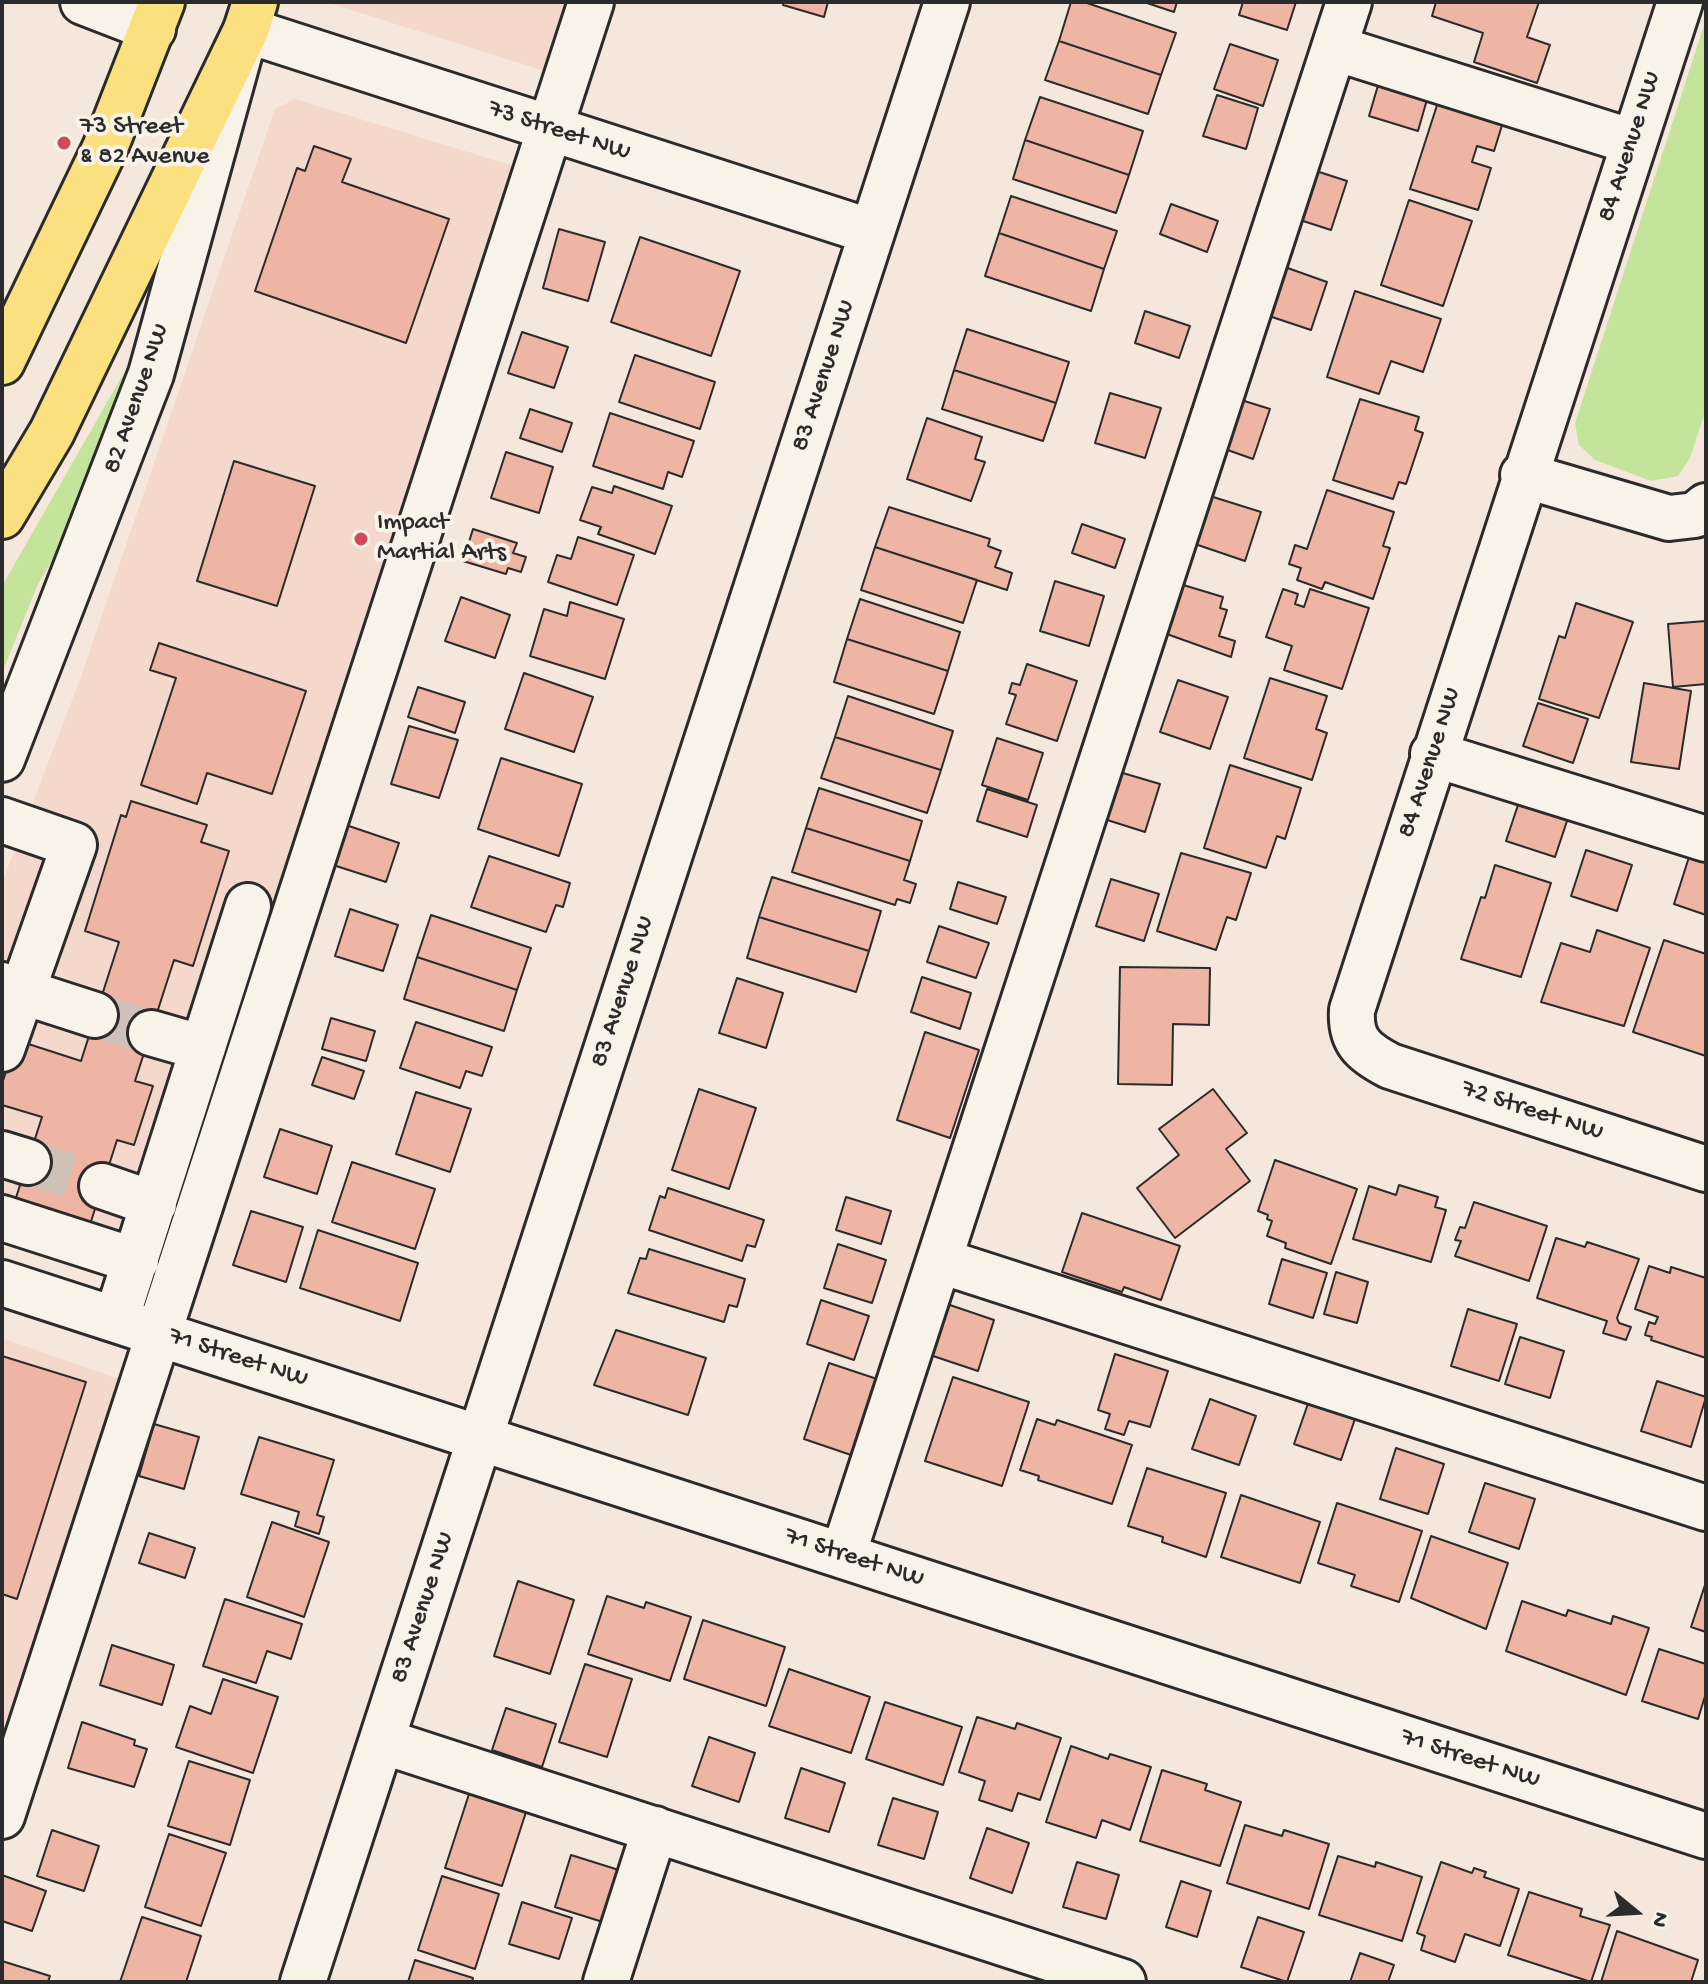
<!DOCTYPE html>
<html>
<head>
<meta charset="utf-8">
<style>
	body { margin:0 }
	#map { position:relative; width:1708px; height:1984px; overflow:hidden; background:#f5e7db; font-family:"Gochi Hand",sans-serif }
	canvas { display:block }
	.frame { position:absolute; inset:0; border:4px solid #2b2b2b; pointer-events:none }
	.north { position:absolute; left:1596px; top:1872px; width:80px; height:80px; -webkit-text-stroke:6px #f7f3e8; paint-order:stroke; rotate:108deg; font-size:22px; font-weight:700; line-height:32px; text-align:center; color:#2b2b2b }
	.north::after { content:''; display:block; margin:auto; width:28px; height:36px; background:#2b2b2b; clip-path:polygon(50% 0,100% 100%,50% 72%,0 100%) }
</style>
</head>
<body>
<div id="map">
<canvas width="1708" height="1984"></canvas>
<div class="frame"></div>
<div class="north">N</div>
</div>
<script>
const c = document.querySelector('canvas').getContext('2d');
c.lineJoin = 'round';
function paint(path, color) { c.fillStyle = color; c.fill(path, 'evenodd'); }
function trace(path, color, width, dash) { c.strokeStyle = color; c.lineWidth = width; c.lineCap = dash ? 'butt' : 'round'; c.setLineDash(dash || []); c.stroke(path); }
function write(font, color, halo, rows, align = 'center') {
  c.font = font + ' "Gochi Hand",sans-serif'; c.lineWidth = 8; c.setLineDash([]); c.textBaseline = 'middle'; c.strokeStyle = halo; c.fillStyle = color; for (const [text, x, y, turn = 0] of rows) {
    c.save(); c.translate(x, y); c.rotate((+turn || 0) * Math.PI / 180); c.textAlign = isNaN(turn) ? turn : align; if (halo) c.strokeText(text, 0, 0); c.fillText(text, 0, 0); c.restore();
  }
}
paint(new Path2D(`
	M326,2H574L551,73Z
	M295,99L527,170L160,1283L2,1231V883L81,677L275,109Z
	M2,1338L144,1388L2,1843Z`), '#f3d8cb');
paint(new Path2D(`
	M1706,19V409L1690,458L1678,476L1651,481L1595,460L1579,445L1575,423Z
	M125,371L72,528L38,584L2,673V586Z`), '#c4e49c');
const building = new Path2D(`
	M784,2H828L824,17L783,5Z
	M1071,2H1084L1176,33L1161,75L1059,41Z
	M1144,2H1177L1174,12Z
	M1243,2H1296L1287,30L1239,15Z
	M1436,2H1539L1527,37L1550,45L1537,83L1474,62L1483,33L1432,16Z
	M1059,41L1161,75L1148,114L1045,80Z
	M1230,44L1278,60L1263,106L1214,89Z
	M1379,82L1428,96L1418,131L1369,116Z
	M1217,95L1258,108L1246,149L1203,136Z
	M1040,97L1143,131L1129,175L1025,140Z
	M1439,99L1504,119L1494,151L1477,146L1472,162L1491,168L1478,210L1410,189Z
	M1025,140L1129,175L1116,213L1013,179Z
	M314,146L351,159L342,182L449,219L406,343L255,291L297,168L305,171Z
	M1313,170L1347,181L1331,230L1297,219Z
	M1011,196L1117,231L1104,269L999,233Z
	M1409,200L1472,221L1443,306L1381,285Z
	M1171,204L1218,221L1207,252L1160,234Z
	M559,229L605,242L588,301L543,288Z
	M999,233L1104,269L1091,311L985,276Z
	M640,237L740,271L711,356L611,322Z
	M1282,266L1327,282L1311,330L1266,315Z
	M1355,291L1441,319L1423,372L1391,361L1379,394L1327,377Z
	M1145,311L1190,326L1179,358L1135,343Z
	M967,329L1069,362L1056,403L954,370Z
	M522,332L568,347L554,388L508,373Z
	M635,355L715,382L700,429L619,402Z
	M954,370L1056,403L1043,441L942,409Z
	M1110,393L1161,408L1145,458L1095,443Z
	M1238,399L1270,409L1253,459L1222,448Z
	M1360,399L1419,417L1415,430L1423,433L1406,484L1399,482L1393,499L1333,480Z
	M530,409L572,423L562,452L520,438Z
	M610,413L694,441L682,477L668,472L663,489L593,466Z
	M927,418L982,437L975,459L985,462L971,501L907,479Z
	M506,452L553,467L539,513L491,498Z
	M234,461L315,486L277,606L197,581Z
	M614,486L672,506L655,554L598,534L601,527L580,520L592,487L612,493Z
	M1327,490L1394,512L1383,546L1390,548L1373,599L1325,582L1322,589L1297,580L1301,568L1289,564L1295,545L1307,549Z
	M1210,496L1261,512L1245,561L1195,544Z
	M889,507L990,539L988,546L1001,551L995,567L1012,573L1007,590L875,547Z
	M1082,524L1125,539L1115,568L1072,553Z
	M473,529L517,543L513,553L526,557L521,572L508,568L506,574L463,561Z
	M578,537L634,555L617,605L548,582L557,555L571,559Z
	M875,547L977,580L963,623L861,590Z
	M1055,581L1104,596L1089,646L1040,631Z
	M1180,584L1223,597L1220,608L1227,610L1219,636L1235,641L1231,657L1164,633Z
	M1283,589L1298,594L1295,604L1304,607L1310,589L1369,608L1342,689L1284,670L1292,646L1266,637Z
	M461,597L510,615L495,658L445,641Z
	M860,599L960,632L948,671L847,639Z
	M570,602L624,619L605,679L530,656L544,609L567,616Z
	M1576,603L1633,622L1599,718L1539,699L1559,636L1565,638Z
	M1706,621V684L1673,687L1668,624Z
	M847,639L948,671L934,714L834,682Z
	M159,643L306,691L272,794L207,773L197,804L141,785L176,678L150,670Z
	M1027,664L1077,681L1057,741L1006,724L1016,695L1009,693L1012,683L1020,685Z
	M524,673L593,697L574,752L505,729Z
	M1270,678L1327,696L1316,729L1327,733L1312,780L1244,758Z
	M1178,680L1228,697L1210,749L1160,732Z
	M1644,683L1691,691L1679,769L1631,762Z
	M418,687L465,702L455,733L408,717Z
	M848,696L953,731L941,770L835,737Z
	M1538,703L1588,719L1573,763L1523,746Z
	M409,726L458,740L439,798L391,784Z
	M835,737L941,770L927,813L821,778Z
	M997,738L1043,753L1028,800L982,785Z
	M501,758L582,784L559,856L478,829Z
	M1230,765L1301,788L1285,839L1277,836L1266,868L1204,848Z
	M1116,771L1160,784L1145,832L1101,818Z
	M819,788L922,821L910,861L806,828Z
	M987,789L1037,805L1027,837L977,821Z
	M1520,799L1569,815L1555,857L1506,841Z
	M131,801L207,825L201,842L229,851L193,966L174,960L135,1081L153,1086L134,1145L117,1140L87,1234L12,1210L42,1117L2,1105V1084L16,1040L81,1061L119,942L85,931L121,815L126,817Z
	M346,825L399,843L386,882L333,865Z
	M806,828L910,861L904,880L916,884L910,903L897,899L895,905L792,872Z
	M1586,850L1632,865L1617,911L1571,896Z
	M1181,853L1251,873L1236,920L1227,917L1216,950L1157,931Z
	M1690,854L1706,860V915L1674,904Z
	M489,856L570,883L563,907L556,905L546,932L471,907Z
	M1495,865L1551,883L1521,977L1461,959L1481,897L1485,898Z
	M772,877L881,911L869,951L759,917Z
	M1111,879L1159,894L1144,941L1096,926Z
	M958,882L1006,897L997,924L950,909Z
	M350,909L398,925L383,971L335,956Z
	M431,915L531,948L517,990L417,957Z
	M759,917L869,951L856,992L747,958Z
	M939,926L989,943L976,978L927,962Z
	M1597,930L1650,948L1624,1026L1541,1002L1561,943L1590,952Z
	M1664,940L1706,954V1056L1633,1032Z
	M417,957L517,990L504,1031L404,999Z
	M1120,967L1210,968L1209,1025L1173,1024L1172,1085L1118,1084Z
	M922,977L971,993L960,1029L911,1012Z
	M737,978L783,993L766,1048L719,1033Z
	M331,1018L375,1031L366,1061L322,1049Z
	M416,1022L492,1047L482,1076L466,1071L460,1088L400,1068Z
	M925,1032L979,1050L950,1138L897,1120Z
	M322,1057L364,1071L354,1099L312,1085Z
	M699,1089L756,1108L729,1189L672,1170Z
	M1213,1089L1247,1133L1226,1149L1250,1181L1175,1238L1137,1188L1179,1155L1159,1129Z
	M416,1092L471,1109L450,1172L396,1154Z
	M280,1129L332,1146L317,1194L264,1177Z
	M1275,1160L1357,1189L1331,1264L1285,1248L1286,1243L1267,1236L1272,1221L1267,1219L1268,1215L1258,1211Z
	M352,1162L435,1189L415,1249L332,1222Z
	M1399,1185L1438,1197L1435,1207L1446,1210L1431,1262L1353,1239L1369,1186L1396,1195Z
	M668,1188L764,1220L755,1247L747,1245L742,1261L649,1230L660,1196L665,1198Z
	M846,1197L891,1211L881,1244L836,1230Z
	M1474,1202L1547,1226L1529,1281L1455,1256L1461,1241L1455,1240L1460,1227L1465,1228Z
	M251,1211L303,1227L286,1282L233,1265Z
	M1082,1213L1180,1246L1161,1300L1124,1287L1122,1292L1062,1272Z
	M318,1230L418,1263L400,1321L300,1288Z
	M1556,1238L1585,1247L1587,1242L1639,1259L1617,1318L1619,1323L1631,1327L1626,1340L1603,1333L1607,1321L1537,1298Z
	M838,1244L886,1260L872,1303L824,1288Z
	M649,1249L745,1279L737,1307L729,1305L724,1322L628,1293L640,1258L646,1259Z
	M1282,1259L1327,1273L1313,1318L1269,1304Z
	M1649,1266L1670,1273L1671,1267L1706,1278V1358L1651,1340L1652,1337L1645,1335L1649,1322L1655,1324L1658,1317L1635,1309Z
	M1336,1272L1368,1282L1357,1323L1324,1314Z
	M821,1300L869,1316L854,1360L807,1344Z
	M944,1303L994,1320L978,1371L927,1354Z
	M1468,1309L1517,1324L1499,1381L1451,1366Z
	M616,1330L706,1358L688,1415L594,1385Z
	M1520,1337L1564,1351L1550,1398L1505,1384Z
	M1115,1354L1168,1371L1150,1427L1129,1421L1124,1435L1105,1429L1110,1414L1098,1410Z
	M2,1356L86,1382L17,1599L2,1594Z
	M829,1363L880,1380L854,1456L804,1439Z
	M953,1377L1029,1402L1002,1486L925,1461Z
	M1657,1381L1706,1397L1691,1447L1641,1431Z
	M1312,1392L1359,1407L1341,1460L1294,1444Z
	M1210,1399L1256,1416L1239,1465L1192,1449Z
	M1037,1419L1055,1425L1057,1420L1132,1445L1112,1504L1038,1480L1039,1476L1020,1470Z
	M154,1424L199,1437L184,1489L139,1476Z
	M259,1437L334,1460L317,1515L324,1517L319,1534L295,1526L299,1512L241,1494Z
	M1396,1448L1444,1464L1428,1514L1380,1499Z
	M1147,1468L1226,1493L1206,1557L1162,1542L1163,1537L1128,1526Z
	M1485,1483L1535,1499L1519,1549L1469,1532Z
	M1241,1495L1320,1522L1300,1583L1221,1557Z
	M1337,1503L1422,1531L1399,1602L1351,1586L1355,1575L1318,1563Z
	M272,1522L329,1542L304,1617L247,1597Z
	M149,1533L195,1548L185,1578L139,1563Z
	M1431,1536L1508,1563L1486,1629L1411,1598Z
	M518,1581L574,1600L550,1674L494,1656Z
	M1706,1582V1632L1691,1627Z
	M607,1596L644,1608L646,1602L691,1617L670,1681L588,1654Z
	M225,1599L302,1624L291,1659L267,1651L256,1683L203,1666Z
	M1522,1601L1566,1616L1568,1610L1611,1624L1613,1616L1649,1628L1626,1695L1506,1651Z
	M703,1620L785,1647L766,1706L684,1679Z
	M112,1645L174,1665L162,1705L100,1685Z
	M1659,1649L1706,1664V1693L1698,1719L1642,1701Z
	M585,1664L632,1679L607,1757L559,1742Z
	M789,1669L870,1697L851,1753L769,1726Z
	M223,1679L278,1697L253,1773L176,1747L190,1706L211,1714Z
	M885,1702L962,1727L943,1785L866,1759Z
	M506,1708L556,1724L542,1767L492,1750Z
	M977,1717L1015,1729L1017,1723L1061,1738L1040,1800L1018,1793L1012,1811L979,1800L985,1781L959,1772Z
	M82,1722L135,1740L134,1745L147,1749L134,1787L68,1768Z
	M709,1737L755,1753L739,1802L692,1786Z
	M1071,1746L1108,1759L1110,1754L1151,1767L1130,1830L1102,1820L1096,1838L1046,1822Z
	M189,1761L250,1780L230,1845L168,1826Z
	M801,1768L845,1783L829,1832L785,1818Z
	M1162,1770L1207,1784L1205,1790L1241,1802L1220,1866L1140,1841Z
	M469,1794L526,1812L502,1886L445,1868Z
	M893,1798L938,1812L924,1859L878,1845Z
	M1245,1825L1282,1836L1284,1830L1329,1844L1309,1909L1227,1883Z
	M987,1828L1029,1843L1012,1893L970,1878Z
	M52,1830L99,1846L84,1891L37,1876Z
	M169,1834L226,1853L201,1926L145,1907Z
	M571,1855L622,1871L606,1923L555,1907Z
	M1338,1856L1375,1867L1376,1862L1422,1877L1402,1941L1319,1915Z
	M1077,1862L1119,1875L1106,1919L1063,1907Z
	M1441,1862L1472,1873L1474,1868L1486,1872L1484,1877L1519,1889L1500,1946L1465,1934L1455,1962L1421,1950L1425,1936L1417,1933Z
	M2,1875L46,1891L32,1931L2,1921Z
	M442,1876L499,1894L475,1969L418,1950Z
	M1181,1881L1211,1891L1197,1937L1166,1927Z
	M1529,1892L1582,1909L1580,1916L1610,1925L1591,1982L1508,1955Z
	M522,1902L572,1918L559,1959L509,1944Z
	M142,1917L201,1936L186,1982H120Z
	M1258,1917L1304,1932L1287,1982L1241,1967Z
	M1617,1931L1698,1960L1691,1982H1601Z
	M1360,1953L1394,1965L1388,1982H1350Z
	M415,1960L473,1978L472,1982H408Z
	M2,1961L50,1976L48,1982H2Z`);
paint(building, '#eeb5a5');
trace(building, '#2b2b2b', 2);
trace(new Path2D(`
	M95,1015L151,1033
	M28,1162L102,1186`), '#cdc1b8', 44, [44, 22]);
const minor = new Path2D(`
	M83,2L153,29
	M1680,2L1352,1010C1350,1041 1363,1052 1390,1066L1706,1169
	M1335,48L1633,142
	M1523,475L1669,518L1695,515L1706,506
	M1433,754L1706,839
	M2,759L151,374L246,30L872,232
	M2,820L74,845L2,1049
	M2,985L95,1015
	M151,1033L203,1048
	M2,1154L28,1162
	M102,1186L154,1204
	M2,1218L136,1261
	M941,1261L1706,1508
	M2,1283L1706,1836
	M116,1320L248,906
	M843,1555L1349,2
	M382,1741L1123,1982
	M2,1816L591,2
	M303,1982L947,2
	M606,1982L655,1829`);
const major = new Path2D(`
	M2,362L105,148L162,2
	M2,516L52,432L246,30L255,2`);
trace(minor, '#2b2b2b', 50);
trace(major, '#2b2b2b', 50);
trace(minor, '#f7f3e8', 44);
trace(major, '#fbe080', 44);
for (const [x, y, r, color] of [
	[64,143,8,"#d1495b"],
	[361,539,8,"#d1495b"]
]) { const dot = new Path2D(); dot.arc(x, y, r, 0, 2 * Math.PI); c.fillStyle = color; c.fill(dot); trace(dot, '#f7f3e8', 3); }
write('26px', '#2b2b2b', '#f7f3e8', [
	["73 Street",80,128],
	["& 82 Avenue",80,158],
	["Impact",377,524],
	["Martial Arts",377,554]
], 'left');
write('26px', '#2b2b2b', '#f7f3e8', [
	["73 Street NW",559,132,18],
	["84 Avenue NW",1631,147,-72],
	["83 Avenue NW",825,376,-72],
	["82 Avenue NW",138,399,-71],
	["84 Avenue NW",1431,763,-72],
	["83 Avenue NW",624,992,-72],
	["72 Street NW",1532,1112,18],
	["71 Street NW",238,1359,18],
	["71 Street NW",854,1559,18],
	["83 Avenue NW",424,1608,-72],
	["71 Street NW",1470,1760,18]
]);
</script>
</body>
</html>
